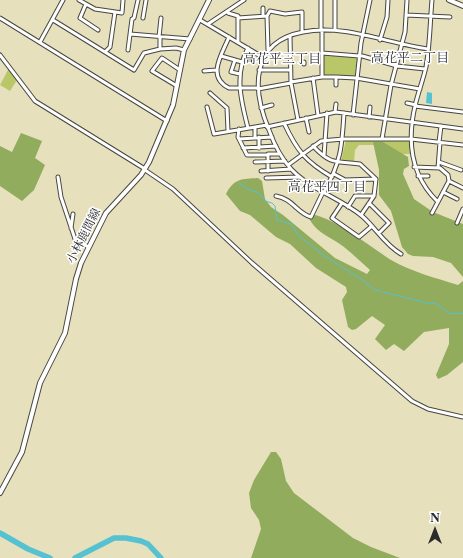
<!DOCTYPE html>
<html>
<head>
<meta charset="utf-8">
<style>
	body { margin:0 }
	#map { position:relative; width:463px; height:558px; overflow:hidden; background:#e6e0bd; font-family:"Libre Caslon Text",serif }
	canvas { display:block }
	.north { position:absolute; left:415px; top:510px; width:40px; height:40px; -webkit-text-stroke:3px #fff; paint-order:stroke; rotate:0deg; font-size:11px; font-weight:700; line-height:16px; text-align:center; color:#2b2b2b }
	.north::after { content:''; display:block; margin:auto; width:14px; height:18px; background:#2b2b2b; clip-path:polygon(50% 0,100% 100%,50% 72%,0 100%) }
</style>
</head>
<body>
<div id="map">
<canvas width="463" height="558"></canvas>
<div class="north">N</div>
</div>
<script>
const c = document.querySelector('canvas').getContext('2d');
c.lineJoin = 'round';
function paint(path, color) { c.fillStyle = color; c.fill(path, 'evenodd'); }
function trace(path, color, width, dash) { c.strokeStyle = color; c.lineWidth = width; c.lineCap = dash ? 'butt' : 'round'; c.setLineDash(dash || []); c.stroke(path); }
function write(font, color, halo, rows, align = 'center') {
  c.font = font + ' "Libre Caslon Text","Noto Serif JP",serif'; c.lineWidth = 3; c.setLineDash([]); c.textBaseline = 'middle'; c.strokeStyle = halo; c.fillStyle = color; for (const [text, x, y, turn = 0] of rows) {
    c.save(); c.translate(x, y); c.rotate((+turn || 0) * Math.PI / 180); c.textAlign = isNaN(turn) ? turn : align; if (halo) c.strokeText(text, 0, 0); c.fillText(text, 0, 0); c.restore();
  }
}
paint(new Path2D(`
	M323,54L358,56L355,76L324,75Z
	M9,68L17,80L10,91L0,85Z
	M346,140H409L411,154H396L388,145H359L355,150L354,162L341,161Z`), '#b9c769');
paint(new Path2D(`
	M21,133L42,141L35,158L45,165L34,190L22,201L0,186V146L12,152Z
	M373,142H383L408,157L409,166L404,169L403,174L414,199L433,212L463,224V277L451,263L433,257L413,256L408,254L402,247L391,211L379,195V170Z
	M258,178L262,181L265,199L271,207L283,215L335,258L367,274L370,270C361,262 353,254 344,247C332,237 312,232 308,214C330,214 372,248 391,260C412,272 436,278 458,285L463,281V362L447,375L438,379L436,375L449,344V328L424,332L404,351L394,344L386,350L375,339L385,325L372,316L356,329L352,330L348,327L342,300L347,292L346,287L316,268L290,244L276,237L250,215L240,211L226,194C234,178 242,179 258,178Z
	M271,452H276L281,459L286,481L294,493L353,538L371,547L400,558H251L261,529L259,520L251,508L249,493L254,480Z`), '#92ac5d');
paint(new Path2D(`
	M427,92L432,93V104L426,103Z`), '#56c1d1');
trace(new Path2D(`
	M239,183L248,189L259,193L265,201L272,203L275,206L277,220L291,224L298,235L323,255L361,279L375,290L427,303H435L451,314L463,313`), '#56c1d1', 1);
trace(new Path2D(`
	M0,533L28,549L50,558
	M75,558L114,538H126L141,541L148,544L161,558`), '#56c1d1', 5.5);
const minor = new Path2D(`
	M79,0L86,4
	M432,0C430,22 430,45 426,67C423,80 418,93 415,106C407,141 411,176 438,202
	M263,8V16
	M228,13L238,16V18
	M406,15L450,17
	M0,18L167,121
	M143,18L146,0
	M53,20L134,70L144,53L160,49
	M200,20L264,58
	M208,24L244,0
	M98,30L80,18L86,4L95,9L122,13L123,0
	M321,30V0
	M322,30V77
	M335,30V0
	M130,34L190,39
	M290,36L291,83L298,120
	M159,37L161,18
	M160,37V49L176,48L184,50
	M229,37C222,54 206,77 229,88H258
	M380,40L387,17L388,0
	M40,42L63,0
	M238,42V18L267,16
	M248,48C234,74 241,101 248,128
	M128,50L132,19L134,18L138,0
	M268,50L267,16L270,11L285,14L302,12V32
	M105,52L110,47L115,12
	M322,53L359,56
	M0,55L35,101L145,169
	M359,55L397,66L425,69
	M221,56L242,62
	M235,60L231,72L240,74
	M304,62V64
	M259,70H290
	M204,71L216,70
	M313,78L318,115
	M291,82L322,77H336L356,78L420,89
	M336,85V77
	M177,86L152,71L162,58L180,70
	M258,89L291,83
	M210,93L227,108L228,131
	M407,103L416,105
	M415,106L463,112
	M207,107L214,134L267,125
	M261,108L272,105
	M335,112L336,104
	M353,115L361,43L370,0
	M369,117L370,107
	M306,118L309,132
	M284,123C297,151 306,162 332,177
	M255,127V138
	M267,127L336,112L463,129
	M239,129L238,137L247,155H268
	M239,139L272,137
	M343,139H411L463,145
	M382,139L391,85L405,32L407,0
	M439,142L441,126
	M313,146C333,167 336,160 360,164L376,179L345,180L334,174
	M243,148L276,146
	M259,148V137
	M324,156L327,113
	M255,162L285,161
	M439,162L461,170
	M288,165L321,141L343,139
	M414,167L440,168L448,175L449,181L432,213
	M438,168L440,142
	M145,170L173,189L252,263L412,401L428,409L463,417
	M261,171L291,169
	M268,171V154H280
	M418,176H428
	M58,177L61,197L76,242L80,241L88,247
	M266,178L300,177
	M449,181L463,188
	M324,192C341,162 342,147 344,113
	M443,192L457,199
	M276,196C293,199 297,213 311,217L323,192
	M342,203L332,218L359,237L372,226
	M369,203L389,223L379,233
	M348,207L355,196H374
	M361,215L374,196L376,179
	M457,223L463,209
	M71,228L73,214
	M401,254C385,245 375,227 362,216C340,198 311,190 291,169C281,158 274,144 269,130C252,90 250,42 303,32C345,24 386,43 428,49`);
const major = new Path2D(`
	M449,0L463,6
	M0,493L22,452L40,383L65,333L76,279L81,263L106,213L141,175L149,162L173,105L184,50L209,0`);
trace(minor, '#474641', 5);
trace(major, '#474641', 6);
trace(minor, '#fff', 3);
trace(major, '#fff', 4);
write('12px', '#2b2b2b', '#fff', [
	["小林鹿間線",84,236,-63]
]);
write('13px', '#2b2b2b', '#fff', [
	["高花平二丁目",410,58],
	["高花平三丁目",282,59],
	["高花平四丁目",327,187]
]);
</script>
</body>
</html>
